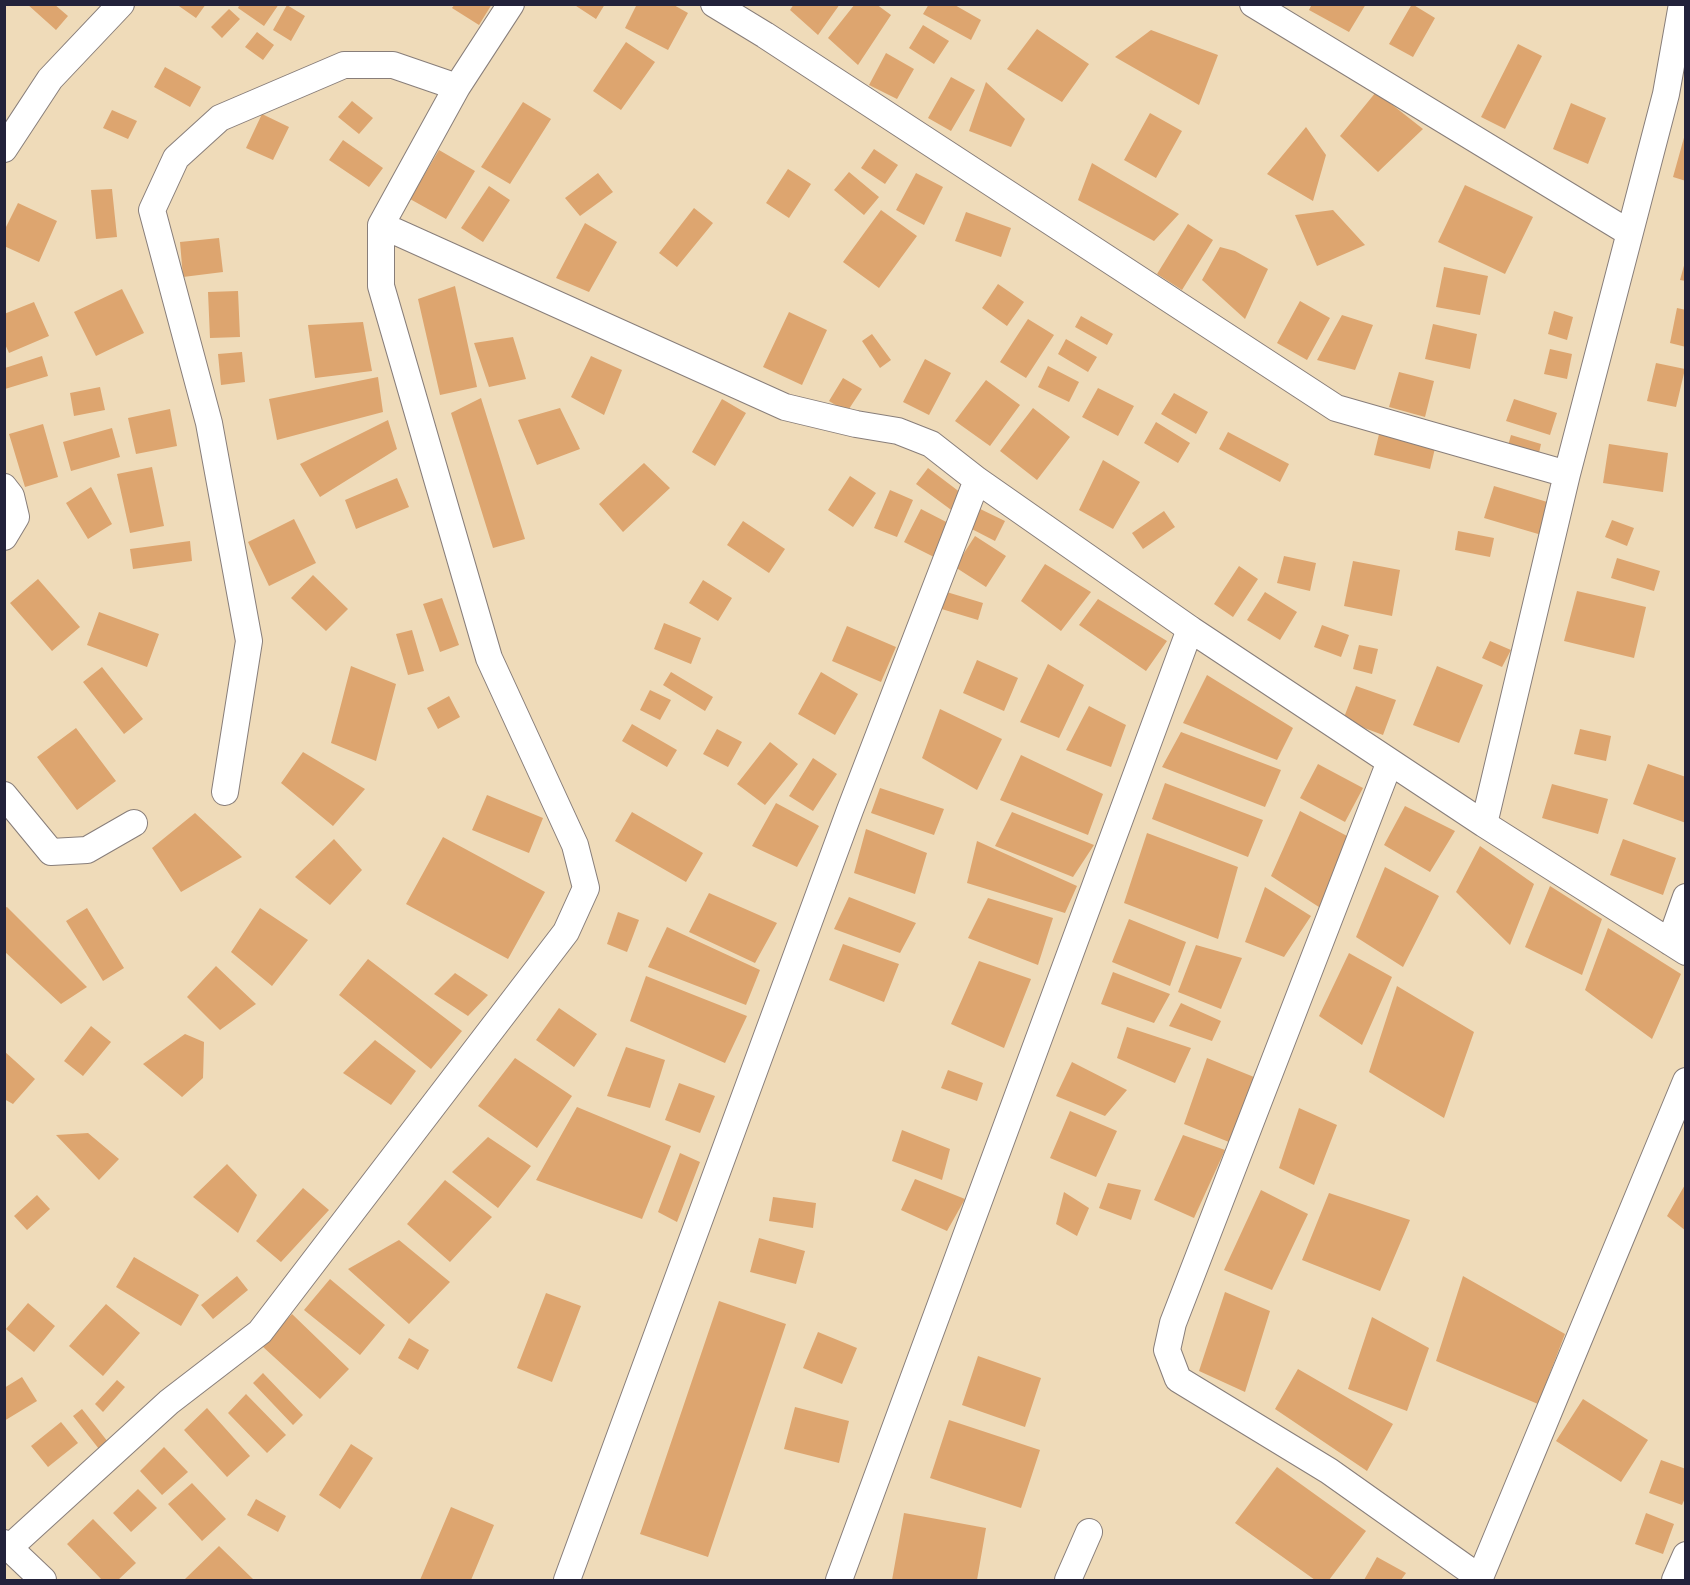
<!DOCTYPE html>
<html>
<head>
<meta charset="utf-8">
<style>
	body { margin:0 }
	#map { position:relative; width:1690px; height:1585px; overflow:hidden; background:#efdbb9; font-family:Dekko,sans-serif }
	canvas { display:block }
	.frame { position:absolute; inset:0; border:6px solid #22223b; pointer-events:none }
</style>
</head>
<body>
<div id="map">
<canvas width="1690" height="1585"></canvas>
<div class="frame"></div>
</div>
<script>
const c = document.querySelector('canvas').getContext('2d');
c.lineJoin = 'round';
function paint(path, color) { c.fillStyle = color; c.fill(path, 'evenodd'); }
function trace(path, color, width, dash) { c.strokeStyle = color; c.lineWidth = width; c.lineCap = dash ? 'butt' : 'round'; c.setLineDash(dash || []); c.stroke(path); }
paint(new Path2D(`
	M27,4H54L68,16L56,30Z
	M176,4H206L196,18Z
	M240,4H279L264,26L238,8Z
	M455,4H492L479,25L452,8Z
	M573,4H605L596,19Z
	M637,4H672L688,13L668,50L625,28Z
	M794,4H840L818,35L790,10Z
	M855,4H876L891,15L858,65L828,38Z
	M929,4H953L981,20L971,40L923,14Z
	M1312,4H1366L1349,32L1309,10Z
	M1412,4L1435,18L1413,57L1389,44Z
	M287,5L305,16L291,41L273,30Z
	M229,9L240,19L222,38L211,27Z
	M923,25L949,41L934,64L909,48Z
	M1037,29L1089,64L1062,102L1007,69Z
	M1151,30L1218,55L1199,105L1115,57Z
	M257,32L274,45L263,60L245,47Z
	M626,42L655,62L621,110L593,91Z
	M1518,44L1542,56L1505,129L1481,117Z
	M886,53L914,69L897,99L869,85Z
	M165,67L201,87L190,107L154,87Z
	M951,77L975,90L951,131L928,118Z
	M986,82L1025,119L1011,147L969,131Z
	M1376,92L1423,129L1378,172L1340,136Z
	M352,101L373,118L359,134L338,117Z
	M523,102L551,119L510,184L481,167Z
	M1571,103L1606,118L1588,164L1553,149Z
	M112,110L137,121L128,139L103,128Z
	M1150,113L1182,131L1156,178L1124,160Z
	M262,114L289,127L273,160L246,148Z
	M1306,127L1326,155L1313,201L1267,174Z
	M1685,134H1686V181L1673,177Z
	M343,140L383,168L369,187L329,160Z
	M874,149L898,165L885,184L861,168Z
	M439,150L475,171L446,219L410,199Z
	M1092,163L1179,214L1154,241L1078,200Z
	M788,169L811,184L789,218L766,203Z
	M849,172L879,197L864,215L834,190Z
	M598,173L613,192L580,216L565,198Z
	M916,173L943,187L924,225L896,210Z
	M1465,185L1533,217L1505,274L1438,242Z
	M489,186L510,200L483,242L461,228Z
	M112,189L117,237L96,239L91,190Z
	M18,203L57,221L39,262L4,246V231Z
	M694,208L713,223L677,267L659,253Z
	M881,210L917,236L879,288L843,262Z
	M1333,210L1365,245L1317,266L1295,215Z
	M966,212L1011,228L1001,257L955,241Z
	M585,223L617,242L589,292L556,278Z
	M1188,224L1213,240L1182,290L1157,274Z
	M219,238L223,272L183,277L180,242Z
	M1220,247L1235,251L1268,269L1245,319L1202,280Z
	M1685,262H1686V281L1680,280Z
	M1444,267L1488,276L1480,315L1436,307Z
	M998,284L1024,302L1007,326L982,308Z
	M455,286L477,387L440,395L418,299Z
	M122,289L144,333L96,356L74,312Z
	M238,291L240,337L210,338L208,292Z
	M1300,301L1330,318L1307,360L1277,343Z
	M34,302L49,336L9,353L4,342V314Z
	M1677,308L1686,310V347L1670,343Z
	M1554,311L1573,317L1567,340L1548,334Z
	M789,312L827,330L802,385L763,367Z
	M1342,315L1373,325L1355,370L1317,360Z
	M1081,316L1113,334L1107,345L1075,327Z
	M1028,319L1054,335L1026,378L1000,362Z
	M363,322L372,371L315,378L308,325Z
	M1433,324L1477,334L1470,369L1425,359Z
	M872,334L891,360L880,368L862,341Z
	M513,337L526,379L489,387L474,343Z
	M1066,339L1097,357L1088,372L1058,354Z
	M1550,349L1572,354L1567,379L1544,374Z
	M242,352L245,382L221,385L218,354Z
	M42,356L48,376L5,389V368Z
	M591,356L622,370L604,415L571,397Z
	M925,359L951,373L929,415L903,402Z
	M1656,363L1685,369L1676,407L1647,401Z
	M1048,366L1079,382L1069,402L1038,387Z
	M1399,372L1434,381L1425,417L1389,407Z
	M378,377L383,412L277,440L269,399Z
	M843,378L862,389L847,412L829,401Z
	M986,380L1020,405L990,446L955,421Z
	M100,387L105,410L74,416L70,393Z
	M1098,388L1134,406L1118,436L1082,417Z
	M1174,393L1208,412L1196,434L1161,414Z
	M481,398L525,539L493,548L451,413Z
	M722,399L746,413L715,466L692,452Z
	M1514,399L1557,413L1550,435L1506,421Z
	M560,408L580,449L537,465L518,420Z
	M1033,408L1070,437L1037,480L1000,451Z
	M170,409L177,446L136,454L128,418Z
	M388,420L397,449L320,497L300,464Z
	M1156,422L1190,443L1178,463L1144,443Z
	M43,424L58,477L25,487L9,434Z
	M1381,426L1437,440L1430,469L1374,455Z
	M112,428L120,457L71,471L63,442Z
	M1228,432L1289,464L1280,482L1219,449Z
	M1511,435L1541,444L1537,462L1506,453Z
	M1609,444L1668,453L1663,492L1603,483Z
	M1103,460L1140,482L1113,529L1079,510Z
	M644,463L670,488L623,532L599,504Z
	M152,467L164,526L130,533L117,474Z
	M928,468L965,496L954,512L916,484Z
	M850,476L876,493L853,527L828,510Z
	M397,478L409,507L356,529L345,500Z
	M1494,486L1554,504L1545,536L1484,518Z
	M91,487L112,524L88,539L66,503Z
	M890,490L913,500L897,537L874,528Z
	M974,506L1005,521L995,541L964,525Z
	M921,509L956,527L940,560L904,542Z
	M1164,511L1175,527L1143,549L1132,533Z
	M294,519L316,563L269,586L248,542Z
	M1612,520L1634,528L1627,546L1605,537Z
	M743,521L785,549L769,573L727,545Z
	M1458,531L1494,538L1490,557L1455,550Z
	M975,536L1006,556L986,587L955,567Z
	M190,541L192,561L133,569L130,549Z
	M1284,556L1316,563L1310,591L1277,583Z
	M1617,558L1660,571L1654,591L1611,578Z
	M1353,561L1400,570L1392,616L1344,606Z
	M1045,564L1091,592L1061,631L1021,601Z
	M1239,566L1258,579L1233,617L1214,604Z
	M313,575L348,609L326,631L291,598Z
	M38,579L80,627L52,651L10,603Z
	M703,580L732,598L718,621L689,603Z
	M940,590L983,603L978,620L935,607Z
	M1577,591L1646,607L1634,658L1564,641Z
	M1265,592L1297,612L1280,640L1247,620Z
	M442,598L459,645L440,652L423,604Z
	M1098,599L1167,641L1146,671L1079,625Z
	M99,612L159,634L147,667L87,645Z
	M664,623L701,638L691,664L654,649Z
	M1322,625L1349,635L1341,657L1314,647Z
	M847,626L896,647L881,682L832,661Z
	M412,630L424,671L408,675L396,634Z
	M1490,641L1511,650L1502,667L1482,658Z
	M1359,645L1378,649L1372,674L1353,669Z
	M977,660L1018,678L1004,711L963,693Z
	M1048,664L1084,685L1059,738L1020,722Z
	M351,666L396,684L376,761L331,743Z
	M1437,666L1483,685L1459,743L1413,725Z
	M102,667L143,719L124,734L83,682Z
	M671,672L713,697L705,711L663,685Z
	M821,672L858,694L835,735L798,714Z
	M1207,675L1293,728L1277,760L1183,723Z
	M1356,686L1396,700L1383,735L1343,720Z
	M650,690L671,700L660,720L640,710Z
	M449,696L460,717L438,729L427,708Z
	M1089,706L1126,725L1111,767L1066,750Z
	M940,709L1002,739L977,790L922,758Z
	M632,724L677,750L667,767L622,741Z
	M76,728L116,781L77,810L37,757Z
	M717,729L742,742L728,767L703,754Z
	M1580,729L1611,736L1606,761L1574,754Z
	M1181,732L1281,770L1265,807L1162,767Z
	M770,742L798,764L765,805L737,784Z
	M303,752L365,789L333,826L281,783Z
	M1021,755L1103,794L1088,835L1000,800Z
	M813,758L837,774L813,811L789,796Z
	M1318,764L1363,788L1345,822L1300,798Z
	M1648,764L1686,777V823L1633,804Z
	M1165,783L1263,820L1248,857L1152,819Z
	M1552,784L1608,799L1598,834L1542,818Z
	M880,788L944,809L934,835L871,813Z
	M487,795L543,818L529,853L472,830Z
	M776,803L819,826L797,867L752,846Z
	M1405,806L1455,831L1430,872L1384,845Z
	M1300,811L1349,837L1322,909L1271,876Z
	M632,812L703,853L686,882L615,841Z
	M1012,812L1094,845L1073,877L995,846Z
	M195,813L242,857L181,892L152,848Z
	M866,829L927,853L915,894L854,873Z
	M1147,833L1238,867L1218,939L1124,903Z
	M443,837L545,892L508,959L406,904Z
	M334,839L362,870L330,905L295,877Z
	M1623,839L1676,858L1663,895L1610,875Z
	M977,841L1077,886L1065,913L967,883Z
	M1480,846L1534,884L1510,945L1456,892Z
	M1385,867L1439,896L1403,967L1356,937Z
	M1550,886L1602,919L1582,975L1525,947Z
	M1265,887L1311,916L1284,957L1245,942Z
	M709,893L777,923L755,963L689,932Z
	M849,897L916,923L900,953L834,929Z
	M988,898L1053,918L1038,965L968,938Z
	M7,907L87,987L61,1004L4,951V908Z
	M87,908L124,968L103,981L66,921Z
	M260,908L308,940L272,986L231,952Z
	M618,912L639,920L627,952L607,944Z
	M1129,919L1186,942L1170,986L1112,962Z
	M667,927L760,970L746,1005L648,967Z
	M1608,928L1681,974L1652,1039L1585,990Z
	M843,944L899,964L884,1002L829,980Z
	M1196,945L1242,958L1221,1009L1178,992Z
	M1349,953L1392,977L1362,1045L1319,1016Z
	M368,959L462,1031L431,1069L339,995Z
	M979,961L1031,979L1004,1048L951,1024Z
	M216,966L256,1004L220,1030L187,997Z
	M1113,972L1170,994L1154,1023L1101,1004Z
	M455,973L488,995L468,1016L434,994Z
	M646,976L747,1016L725,1063L630,1021Z
	M1397,986L1474,1032L1444,1118L1369,1072Z
	M1181,1003L1221,1021L1212,1041L1169,1026Z
	M559,1008L597,1034L574,1067L536,1040Z
	M91,1026L111,1042L83,1076L64,1061Z
	M1127,1027L1191,1048L1175,1083L1117,1058Z
	M185,1034L204,1042L203,1078L182,1097L143,1064Z
	M375,1040L416,1071L391,1105L343,1073Z
	M626,1047L665,1060L650,1108L607,1096Z
	M4,1051L35,1079L13,1104L4,1099Z
	M515,1058L572,1096L537,1148L478,1106Z
	M1207,1058L1254,1077L1229,1142L1184,1124Z
	M1072,1062L1127,1090L1105,1116L1056,1096Z
	M948,1070L983,1083L977,1101L941,1088Z
	M679,1083L715,1096L700,1133L665,1120Z
	M577,1107L671,1146L642,1219L536,1180Z
	M1299,1108L1337,1125L1314,1185L1279,1168Z
	M1070,1111L1117,1131L1096,1177L1050,1158Z
	M902,1130L950,1149L942,1180L892,1161Z
	M88,1133L119,1159L99,1180L56,1135Z
	M1183,1135L1225,1150L1194,1218L1154,1200Z
	M488,1137L531,1166L498,1208L452,1172Z
	M680,1153L700,1162L677,1222L658,1212Z
	M227,1164L257,1195L238,1233L193,1197Z
	M915,1179L965,1199L947,1231L901,1210Z
	M445,1180L492,1217L450,1262L407,1224Z
	M1108,1183L1141,1190L1131,1220L1099,1208Z
	M1686,1183V1231L1667,1216Z
	M303,1188L329,1210L281,1262L256,1241Z
	M1261,1190L1308,1214L1272,1290L1224,1270Z
	M1064,1192L1089,1208L1077,1236L1056,1224Z
	M1329,1193L1410,1220L1380,1291L1302,1260Z
	M37,1195L50,1209L27,1230L14,1216Z
	M773,1197L816,1203L813,1228L769,1221Z
	M759,1238L805,1251L796,1284L750,1272Z
	M399,1240L450,1282L409,1324L348,1269Z
	M134,1257L199,1295L181,1326L116,1287Z
	M237,1276L248,1290L213,1319L201,1305Z
	M1463,1276L1565,1334L1538,1404L1436,1361Z
	M330,1279L385,1325L360,1355L304,1310Z
	M1225,1292L1270,1311L1245,1392L1199,1371Z
	M546,1293L581,1306L552,1382L517,1368Z
	M719,1301L786,1324L708,1557L640,1534Z
	M28,1303L55,1326L34,1352L6,1329Z
	M106,1304L140,1333L103,1376L69,1346Z
	M292,1314L349,1369L320,1399L262,1346Z
	M1372,1317L1429,1348L1407,1411L1348,1389Z
	M818,1332L857,1348L842,1384L803,1368Z
	M409,1338L429,1350L418,1370L398,1358Z
	M978,1356L1041,1378L1025,1427L962,1405Z
	M1298,1369L1393,1424L1367,1471L1275,1409Z
	M263,1373L303,1415L293,1425L253,1383Z
	M22,1377L37,1401L4,1421V1388Z
	M117,1380L125,1387L103,1412L95,1404Z
	M246,1394L286,1435L267,1453L228,1413Z
	M1583,1399L1648,1440L1621,1482L1556,1441Z
	M795,1407L849,1421L839,1463L784,1449Z
	M207,1408L250,1456L227,1477L184,1430Z
	M82,1409L108,1442L99,1449L73,1416Z
	M949,1420L1040,1450L1021,1508L930,1478Z
	M61,1422L78,1443L48,1467L31,1446Z
	M351,1444L373,1458L340,1509L319,1495Z
	M164,1447L188,1472L162,1495L140,1471Z
	M1661,1460L1686,1469V1496L1682,1505L1649,1493Z
	M1277,1467L1366,1531L1329,1580H1315L1235,1523Z
	M192,1483L226,1519L202,1541L168,1504Z
	M138,1489L157,1508L131,1532L113,1513Z
	M256,1499L286,1516L278,1532L247,1515Z
	M451,1507L494,1525L471,1580H420Z
	M904,1513L986,1528L977,1580H892Z
	M1646,1513L1674,1524L1663,1554L1635,1544Z
	M93,1519L136,1563L118,1580H102L67,1544Z
	M219,1546L254,1580H184Z
	M1377,1557L1406,1573L1401,1580H1364Z`), '#dda56f');
const minor = new Path2D(`
	M714,4L765,35L1336,408L1567,474
	M1253,4L1628,232
	M1682,4L1666,94L1567,474L1484,824L1686,952
	M4,149L50,79L121,4
	M381,225L785,407L856,424L898,431L931,444L977,480L1190,629L1484,824
	M4,487L11,496L16,517L4,537
	M1389,764L1173,1323L1167,1350L1178,1379L1329,1471L1480,1578
	M225,792L249,641L209,423L152,210L176,158L220,118L344,65H393L457,87
	M4,795L51,852L87,850L134,823
	M1670,942L1686,897
	M4,1543L43,1580
	M10,1547L169,1402L260,1332L566,932L586,888L575,845L489,658L381,286V225L457,87L511,4
	M567,1580L850,810L977,480
	M839,1580L1190,629
	M1068,1580L1089,1532
	M1479,1580L1686,1081
	M1675,1580L1686,1555`);
trace(minor, '#887e7a', 28);
trace(minor, '#fff', 26);
</script>
</body>
</html>
